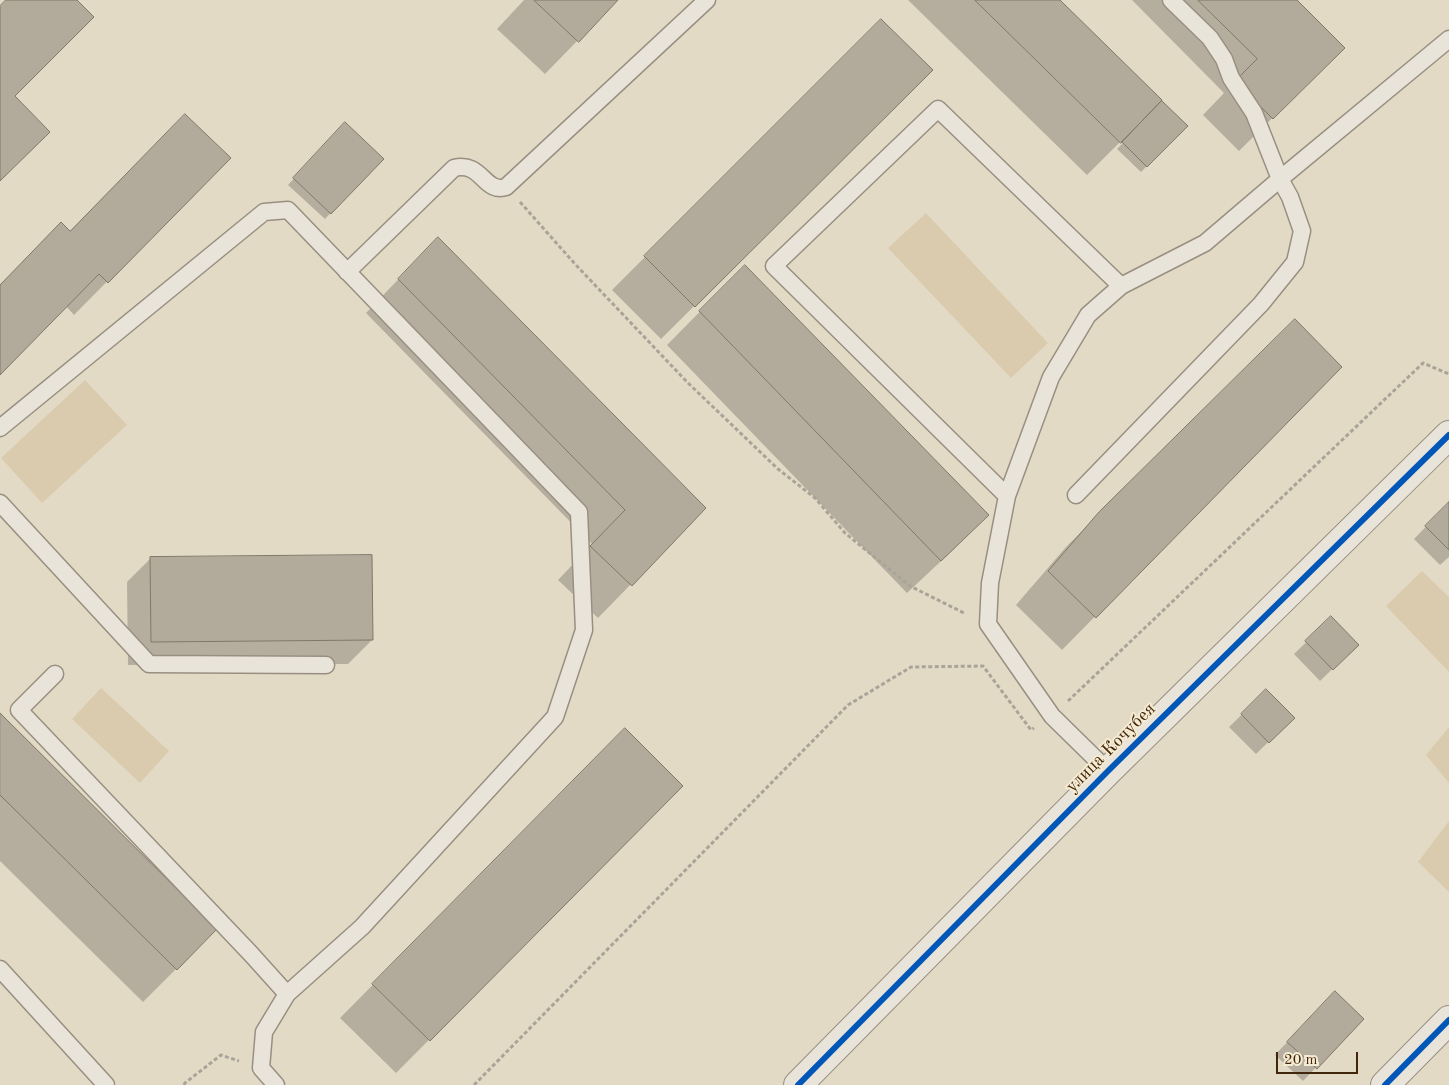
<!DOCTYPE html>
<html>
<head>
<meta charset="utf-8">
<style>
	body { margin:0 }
	#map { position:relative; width:1449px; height:1085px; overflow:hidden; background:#e3dac6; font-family:"Old Standard TT",serif }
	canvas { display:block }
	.scale { position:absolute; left:1276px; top:1052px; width:82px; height:22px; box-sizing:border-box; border:2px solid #41260b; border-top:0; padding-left:6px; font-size:15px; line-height:18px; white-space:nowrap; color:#41260b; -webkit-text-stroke:4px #f5ead2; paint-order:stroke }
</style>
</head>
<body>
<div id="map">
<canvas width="1449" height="1085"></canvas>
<div class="scale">20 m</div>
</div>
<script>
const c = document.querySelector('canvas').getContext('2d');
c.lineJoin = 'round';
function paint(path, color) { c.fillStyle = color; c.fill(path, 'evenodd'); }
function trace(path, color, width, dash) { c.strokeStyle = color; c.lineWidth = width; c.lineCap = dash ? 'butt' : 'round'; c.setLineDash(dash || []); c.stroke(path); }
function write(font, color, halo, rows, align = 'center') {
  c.font = font + ' "Old Standard TT",serif'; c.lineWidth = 4; c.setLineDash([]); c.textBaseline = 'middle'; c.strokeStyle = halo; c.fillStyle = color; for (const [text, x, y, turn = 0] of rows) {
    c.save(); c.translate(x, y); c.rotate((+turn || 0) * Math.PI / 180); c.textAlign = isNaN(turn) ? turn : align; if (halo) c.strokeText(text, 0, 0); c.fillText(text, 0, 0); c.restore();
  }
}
paint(new Path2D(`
	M926,213L1048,343L1011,378L888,248Z
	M85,380L127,425L42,503L1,458Z
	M1422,571L1449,597V672L1386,606Z
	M101,688L169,751L140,783L72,719Z
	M1449,727V783L1426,755Z
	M1449,821V892L1418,862Z`), '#dacbae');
paint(new Path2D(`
	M524,0H617L545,74L497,29Z
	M908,0H1058L1120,142L1087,175Z
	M1132,0H1295L1343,48L1239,151L1203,115L1224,93Z
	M881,21L931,70L661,339L612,290Z
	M1162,103L1186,126L1141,172L1117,149Z
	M345,124L382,159L325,219L288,185Z
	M229,158L74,315L66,306L0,373V286L70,233Z
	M438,238L705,508L598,618L558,580L592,544L366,313Z
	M745,266L955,548L907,593L667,345Z
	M1340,367L1062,650L1016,605L1066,547L1100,513Z
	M1449,503V557L1440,565L1414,539Z
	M151,558L372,640L348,664L128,665L127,582Z
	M1331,618L1357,645L1320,681L1294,654Z
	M1266,691L1293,718L1256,754L1229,727Z
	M0,715L216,929L143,1002L0,861Z
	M625,730L682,786L396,1073L340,1018Z
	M1322,1005L1362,1019L1303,1081L1275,1055Z`), '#0003');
const building = new Path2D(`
	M6,0H77L94,17L15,96L50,132L0,181V6Z
	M534,0H618L579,42Z
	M975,0H1060L1162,100L1121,143Z
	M1198,0H1297L1345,48L1273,119L1235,81L1257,59Z
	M881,19L933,70L695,307L644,256Z
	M1162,101L1188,126L1147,167L1122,142Z
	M185,114L231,158L108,283L99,274L0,375V285L61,222L70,231Z
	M345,122L384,159L331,214L293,178Z
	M438,237L706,508L632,586L590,546L625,510L398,279Z
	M745,265L989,515L941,561L699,311Z
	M1295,319L1342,367L1096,618L1048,571L1099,512Z
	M1449,502V550L1425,526Z
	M372,555L373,640L151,642L150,557Z
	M1331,616L1359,645L1333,670L1305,641Z
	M1266,689L1295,718L1269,743L1241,714Z
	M0,713L217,929L177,970L0,795Z
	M625,728L683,786L430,1041L372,984Z
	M1335,991L1364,1019L1317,1069L1287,1042Z`);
paint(building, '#b2aa9b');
trace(building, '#807769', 1);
const lane = new Path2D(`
	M347,272L454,168C482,161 484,194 506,187L707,0
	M0,428L264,212L288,210L579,512L584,630L555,717L362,927L287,994L264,1032L261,1068L276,1085
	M1076,495L1261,304L1295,262L1302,231L1290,197L1280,179L1254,113L1231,78L1224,59L1210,38L1171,0
	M1007,496L1051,377L1088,315L1121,286
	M0,503L149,664L326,665
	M55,674L19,710L251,954L287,994
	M1108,771L1052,716L988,624L990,583L1007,496L774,266L938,109L1121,286L1205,243L1280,179L1449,39
	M0,969L106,1085`);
const street = new Path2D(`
	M798,1085L1108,771L1449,435
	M1385,1085L1449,1020`);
trace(lane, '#988f81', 19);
trace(street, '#988f81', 30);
trace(new Path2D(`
	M520,202L575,264L688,383L778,469L815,498L845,533L910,586L966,614
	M1068,701L1423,363L1449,374
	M184,1085L185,1083L221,1055L239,1061
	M474,1085L848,705L911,667L983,666L1031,730L1034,728`), '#a9a398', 3, [4, 2.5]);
trace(lane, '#e9e4da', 16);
trace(street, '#e9e4da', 28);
trace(new Path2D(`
	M798,1085L1108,771L1449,435
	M1385,1085L1449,1020`), '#0057b8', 6);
write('18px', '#41260b', '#f5ead2', [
	["улица Кочубея",1111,748,-45]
]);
</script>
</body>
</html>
